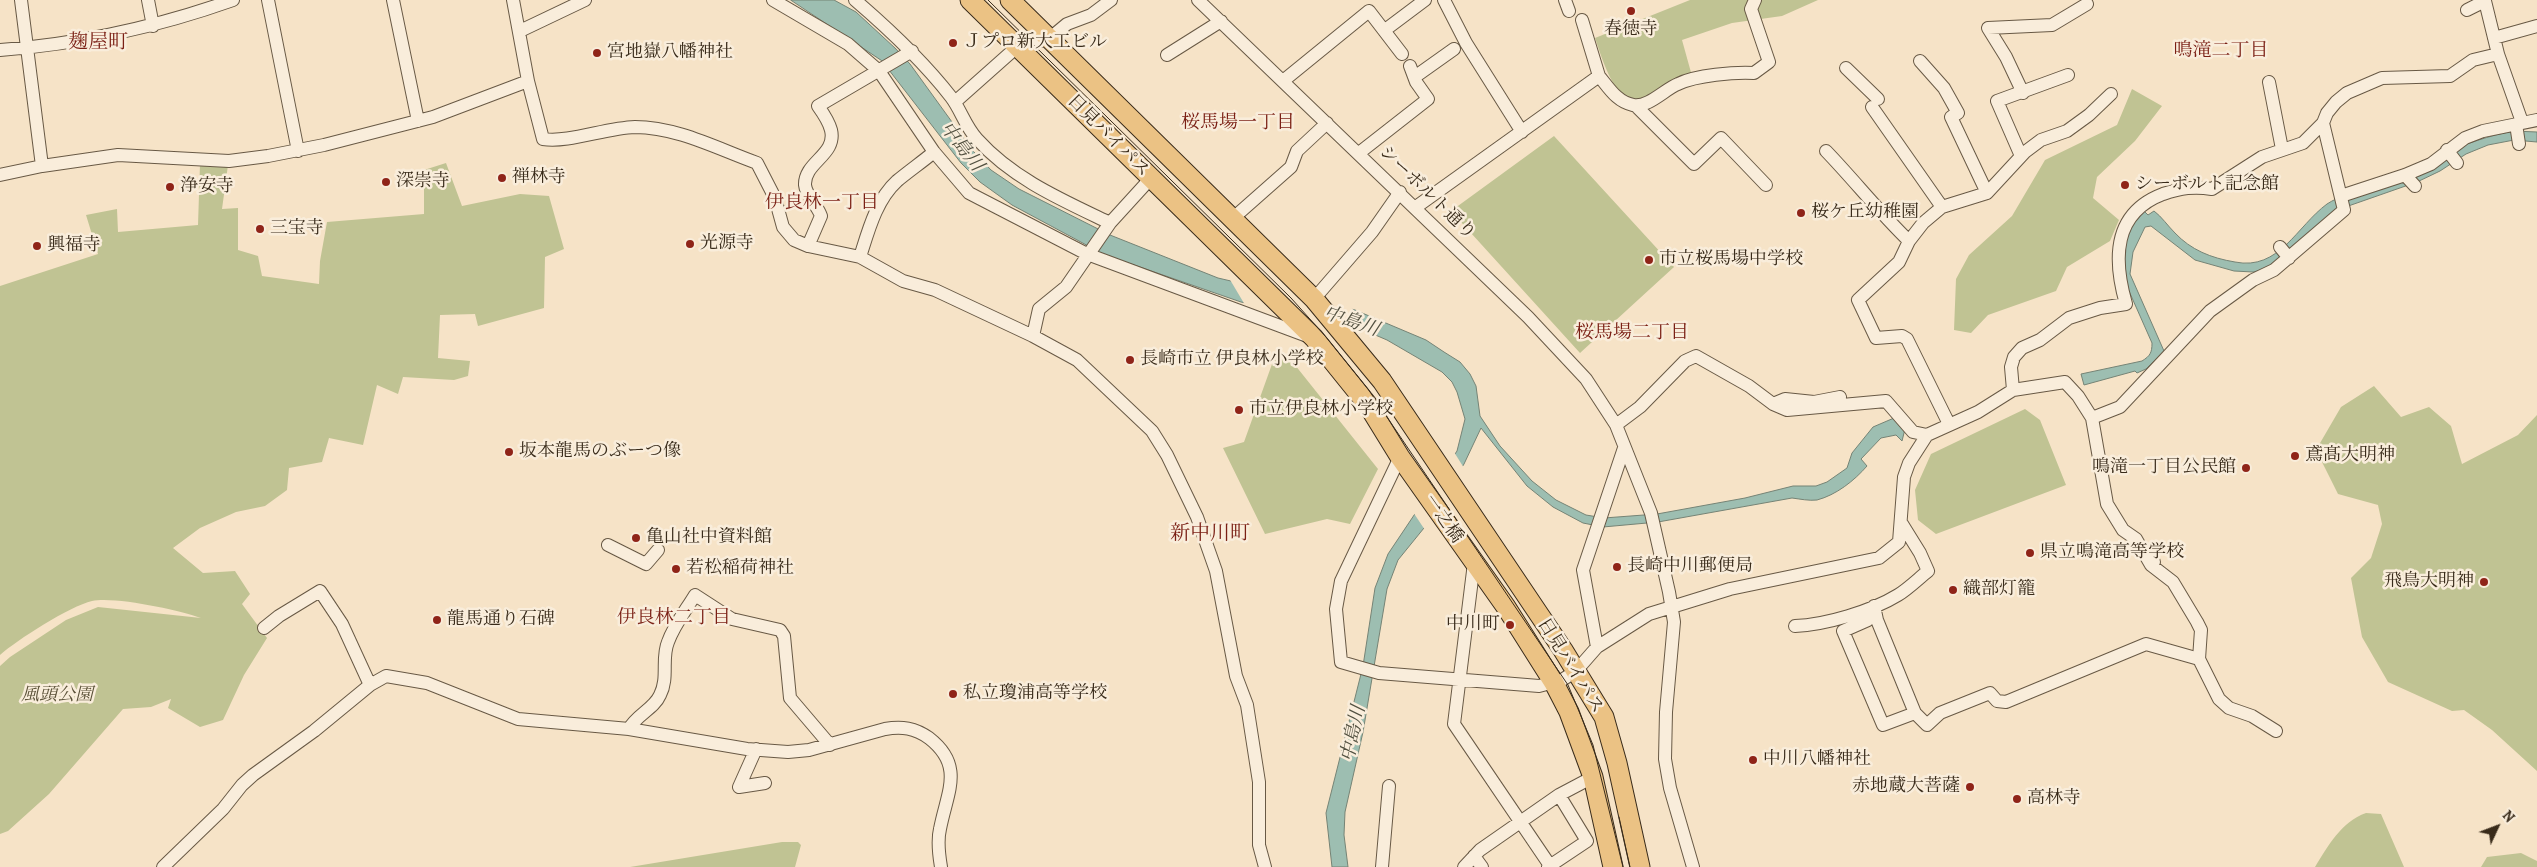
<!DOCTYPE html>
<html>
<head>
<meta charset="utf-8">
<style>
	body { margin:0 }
	#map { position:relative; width:2537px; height:867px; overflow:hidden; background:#f6e3c7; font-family:Alegreya,serif }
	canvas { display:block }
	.north { position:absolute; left:2472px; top:802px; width:50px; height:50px; -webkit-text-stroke:4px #f9eddb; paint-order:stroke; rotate:47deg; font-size:14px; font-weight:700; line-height:20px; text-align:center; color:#392b1a }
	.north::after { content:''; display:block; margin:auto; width:18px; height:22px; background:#392b1a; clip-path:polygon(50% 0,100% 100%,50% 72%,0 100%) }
</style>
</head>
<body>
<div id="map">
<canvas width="2537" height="867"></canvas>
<div class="north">N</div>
</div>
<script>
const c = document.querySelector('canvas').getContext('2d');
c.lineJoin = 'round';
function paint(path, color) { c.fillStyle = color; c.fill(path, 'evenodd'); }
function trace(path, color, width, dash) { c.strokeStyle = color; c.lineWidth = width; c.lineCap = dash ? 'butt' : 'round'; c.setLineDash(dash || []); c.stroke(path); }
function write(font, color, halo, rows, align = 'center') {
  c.font = font + ' Alegreya,"Noto Serif JP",serif'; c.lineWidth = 5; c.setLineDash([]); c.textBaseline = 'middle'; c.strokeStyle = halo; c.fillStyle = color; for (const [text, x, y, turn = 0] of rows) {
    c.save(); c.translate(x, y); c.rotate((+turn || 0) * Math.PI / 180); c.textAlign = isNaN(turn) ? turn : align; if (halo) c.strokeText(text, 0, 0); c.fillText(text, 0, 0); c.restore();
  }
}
paint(new Path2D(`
	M1690,0H1818L1782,16L1732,23L1682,40L1692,76C1676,83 1656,96 1639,100C1615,106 1601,55 1595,38Z
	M2132,89L2162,106L2135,141L2097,177L2093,198L2119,220L2110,241L2067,267L2056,291L1988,315L1971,333L1954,330L1956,279L1969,255L2012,216L2045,160L2117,125Z
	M1554,136L1674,267L1580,353L1451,211Z
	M446,163L462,206L520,194L549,196L564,249L545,257L544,308L478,326L475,314L440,315L438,358L470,361L468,376L454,380L403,377L398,394L377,385L363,445L329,438L322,462L289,468L287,490L265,506L236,512L200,528L173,548L203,573L235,571L250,594L242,604L267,638L244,675L223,720L200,727L168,708L171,699L151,707L123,709L49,794L8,831L0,834V666L10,657L66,620L98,607L201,618C179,610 114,596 92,601C70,606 17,640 0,655V286L98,254L86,215L117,209L118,232L198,225L200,164L228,165L222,209L238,208V250L258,256L262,276L319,284L320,261L327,222L424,214V170Z
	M1276,353L1291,360L1378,469L1350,524L1327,519L1265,534L1223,448L1244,442Z
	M2374,386L2401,417L2429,407L2451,426L2462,464L2518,435L2537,415V771L2492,730L2464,710L2452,711L2388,682L2362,637L2351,578L2371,558L2382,524L2378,505L2338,494L2316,450L2341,407Z
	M2025,409L2040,420L2066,485L1936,534L1918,520L1915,490L1931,454Z
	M2366,813L2381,814L2404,867H2315C2328,846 2341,822 2366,813Z
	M782,842H798L801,845L795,867H630Z
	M2521,853L2537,861V867H2481L2487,857Z`), '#c0c393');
const water = new Path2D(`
	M791,0H834L856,12L895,48L910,64L973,151L991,170L1019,189L1110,235L1218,278L1355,310L1426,340L1444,352L1460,362L1470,374L1476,386L1480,416L1500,446L1532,481L1556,500L1586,515L1604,518L1657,514L1745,498L1793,486H1816L1827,482L1847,468L1852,453L1873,427L1894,418L1905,429L1902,441L1896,435L1881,438L1861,459L1867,466C1854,481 1836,495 1817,500C1809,501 1800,499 1792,498L1658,522L1603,527L1583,523L1553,507L1527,486L1481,428L1464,464L1424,528L1398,560L1387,589L1363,732L1345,812L1344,835L1348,867H1332L1326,813L1363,666L1375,588L1388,554L1457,451L1465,419L1457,392L1452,382L1442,372L1387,340L1359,328L1241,302L1105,255L1012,205L980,182L961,163L882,61Z
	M2514,131L2537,132V142L2514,140L2488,145L2466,154L2440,171L2417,182L2334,211L2271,268L2253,272L2234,271L2195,260L2151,226L2145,227L2133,252L2130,274L2164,351L2146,369L2137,373L2135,371L2084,385L2081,374L2142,361C2150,356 2152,353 2152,343L2121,273L2126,234L2141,208L2148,215L2154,211C2162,217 2167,225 2175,233C2191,250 2211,258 2235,262C2279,271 2297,226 2327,204C2339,196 2358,191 2372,185C2418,165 2464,140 2514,131Z`);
paint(water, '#9dbeb1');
trace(water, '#758375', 1);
paint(new Path2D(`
	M1229,278L1351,307L1371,336L1318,321L1245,305Z
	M1454,452L1464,468L1425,530L1413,512Z`), '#f6e3c7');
const minor = new Path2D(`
	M21,0L42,166
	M148,0L153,26
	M268,0L298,151
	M393,0L418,121
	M513,0L528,81L543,139C569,143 605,128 635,127C677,127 718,149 757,163L775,198L783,227L794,240L808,246L860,257L903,281L935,290L1033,336
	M773,0L848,44L879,71L934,152L969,193L1087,254L1307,336
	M855,0C890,30 923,61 951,97C961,110 965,126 977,139C1013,179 1062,200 1110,223L1151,178
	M1198,0L1528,317L1586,379L1616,425L1651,513L1669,592L1674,622L1666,712L1665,759L1670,788L1693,867
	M1444,0L1466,43L1522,132
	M1565,0L1569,11
	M2467,10L2485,1L2498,54L2522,122
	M1385,30L1425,0
	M520,31L585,0
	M2494,38L2537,26
	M0,50C80,44 157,27 233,0
	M1167,55L1221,21
	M1920,61L1944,88L1958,113L1951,117L1987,193
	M1846,68L1878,99
	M1416,76L1454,49
	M1599,76C1609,88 1617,102 1633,105C1648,108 1665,89 1678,84C1696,75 1735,72 1754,73L1769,62L1751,9L1755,0
	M1283,81L1369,11L1402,54
	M2269,82L2282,149
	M2023,93L2006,57L1988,28L2052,25L2087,4
	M955,102L1018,46L1049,39L1067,24L1091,15L1111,0
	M1636,106L1694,164L1721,138L1766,185
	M1872,107L1942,207
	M2516,124L2519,144
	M2447,150L2457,163
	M1826,151C1854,180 1879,212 1909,241
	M1359,153L1428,99L1416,82L1410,66
	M2021,156L1997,101L2068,75
	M0,175L42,166L118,155L229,161L268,156L324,145L433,117L528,81
	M2405,175L2415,186
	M2341,196L2405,175L2431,164L2465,138L2483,131L2537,120
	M1416,207L1599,76L1582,20
	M1231,220L1291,167L1297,151L1327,123
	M1110,223L1066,287L1039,309L1033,336L1077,360L1152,431L1167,455L1197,517L1216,571L1236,676L1247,705L1259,782V845L1265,867
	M808,246L821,216C818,206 806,196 805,185C804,162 837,155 831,130C829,122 823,113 818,106L912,51
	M2280,247L2289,258
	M860,257C868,232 876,200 897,181C909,171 922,162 934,152
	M1314,299L1372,232L1400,192
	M2013,390L2011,367L2014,357L2022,348L2040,340L2069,318L2100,308L2126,304C2113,259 2113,213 2163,194C2181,188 2194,186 2212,189L2262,157L2303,143L2323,123L2327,113L2336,102L2347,93L2382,78L2450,76L2473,60L2498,54
	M1773,404L1785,399L1814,402L1840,397
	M2092,418L2120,407L2210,311L2253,280L2274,270L2344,210L2323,123
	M1949,424L1907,339L1902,336L1876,338L1858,300L1899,262L1909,241L1923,223L1942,207L1987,193L2025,152L2041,140L2067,131L2089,115L2111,94
	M1616,425L1640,407L1685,361L1696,356L1749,386L1773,404L1787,410L1886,401L1913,432L1927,435
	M1400,457L1341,581L1336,609L1341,662L1379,673L1539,686L1562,680L1576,671L1597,647L1649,614L1730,589L1879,558L1899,542L1904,477L1909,463L1927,435L1978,412L2013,390L2065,382L2078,396L2092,418L2107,504L2123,530L2136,539L2151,565
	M608,545L646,564L658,550
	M2154,562L2151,565L2173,582L2197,622L2201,630L2199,659L2219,699L2229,708L2252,716L2276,731
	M1474,563L1454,724L1551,867
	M1874,606L1877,620L1915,713L1927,725L1940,713L1990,693L1997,701L2006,702L2146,644L2199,659
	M1874,606L1868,620L1843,631L1883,725L1915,713
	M1795,626C1825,625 1872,611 1898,595C1908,589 1918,579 1928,571L1920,553L1902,524
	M264,628L279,616L320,591L342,624L370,685
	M1597,647L1583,570L1624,448
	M629,729C636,715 654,709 660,695C669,678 661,658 668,642C674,625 686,610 695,595L732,619L780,630L784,636L790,698L830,745
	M756,749L739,787L765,783
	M1474,856L1482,867
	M163,867L223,809L242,785L253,775L314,731L370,685L386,676L427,683L518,719L629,729L747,749L788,752L809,750L885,729C902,726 915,728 929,738C965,766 947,792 940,829C937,841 939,855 941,867
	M1382,867L1389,786
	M1464,867L1480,850L1559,795L1593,777
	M1548,867L1587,841L1559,795`);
const highway = new Path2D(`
	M970,0L1314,338L1368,405L1400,457L1506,607L1554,683L1569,712L1593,777L1613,867
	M1010,0L1314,299L1382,381L1563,650L1604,717L1617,763L1640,867`);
trace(minor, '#685945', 14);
trace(highway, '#392b1a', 21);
trace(minor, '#f9eddb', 12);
trace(highway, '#ebc284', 19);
trace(new Path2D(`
	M988,0L1291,298L1326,337L1368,389L1568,685L1593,745L1623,867
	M1619,817L1630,867`), '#392b1a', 1);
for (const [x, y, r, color] of [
	[1631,11,5,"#8f2418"],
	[953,43,5,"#8f2418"],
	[597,53,5,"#8f2418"],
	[502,178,5,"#8f2418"],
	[386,182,5,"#8f2418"],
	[2125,185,5,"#8f2418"],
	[170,187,5,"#8f2418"],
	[1801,213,5,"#8f2418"],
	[260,229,5,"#8f2418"],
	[690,244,5,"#8f2418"],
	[37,246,5,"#8f2418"],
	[1649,260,5,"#8f2418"],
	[1130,360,5,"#8f2418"],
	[1239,410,5,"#8f2418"],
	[509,452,5,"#8f2418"],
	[2295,456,5,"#8f2418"],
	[2246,468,5,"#8f2418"],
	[636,538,5,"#8f2418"],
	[2030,553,5,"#8f2418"],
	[1617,567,5,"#8f2418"],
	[676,569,5,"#8f2418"],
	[2484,582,5,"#8f2418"],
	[1953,590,5,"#8f2418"],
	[437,620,5,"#8f2418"],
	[1510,625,5,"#8f2418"],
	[953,694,5,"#8f2418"],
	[1753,760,5,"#8f2418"],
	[1970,787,5,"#8f2418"],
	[2017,799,5,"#8f2418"]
]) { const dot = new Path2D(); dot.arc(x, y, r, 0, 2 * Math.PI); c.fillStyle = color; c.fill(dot); trace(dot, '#f9eddb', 2); }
write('18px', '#392b1a', '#f9eddb', [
	["春徳寺",1631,30,"center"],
	["Ｊプロ新大工ビル",963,43],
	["宮地嶽八幡神社",607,53],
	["禅林寺",512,178],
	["深崇寺",396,182],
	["シーボルト記念館",2135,185],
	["浄安寺",180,187],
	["桜ケ丘幼稚園",1811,213],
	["三宝寺",270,229],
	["光源寺",700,244],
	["興福寺",47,246],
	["市立桜馬場中学校",1659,260],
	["長崎市立 伊良林小学校",1140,360],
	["市立伊良林小学校",1249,410],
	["坂本龍馬のぶーつ像",519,452],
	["鳶髙大明神",2305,456],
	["鳴滝一丁目公民館",2236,468,"right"],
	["亀山社中資料館",646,538],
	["県立鳴滝高等学校",2040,553],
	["長崎中川郵便局",1627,567],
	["若松稲荷神社",686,569],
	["飛鳥大明神",2474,582,"right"],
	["織部灯籠",1963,590],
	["龍馬通り石碑",447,620],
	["中川町",1500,625,"right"],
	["私立瓊浦高等学校",963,694],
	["中川八幡神社",1763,760],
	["赤地蔵大菩薩",1960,787,"right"],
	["高林寺",2027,799]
], 'left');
write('18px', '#392b1a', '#f9eddb', [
	["日見バイパス",1108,136,45],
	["シーボルト通り",1427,193,44],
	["一之橋",1443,519,55],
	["日見バイパス",1570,666,58]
]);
write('italic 18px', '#5b5138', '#f9eddb', [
	["風頭公園",57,696]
]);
write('19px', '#7a1f14', '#f9eddb', [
	["鳴滝二丁目",2221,51],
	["桜馬場一丁目",1238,123],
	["伊良林一丁目",822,203],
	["桜馬場二丁目",1632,333],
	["伊良林二丁目",674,618]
]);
write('italic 19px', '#525040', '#f9eddb', [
	["中島川",961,147,52],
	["中島川",1351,322,19],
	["中島川",1354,734,-78]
]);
write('20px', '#7a1f14', '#f9eddb', [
	["麹屋町",98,43],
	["新中川町",1210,534]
]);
</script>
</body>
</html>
